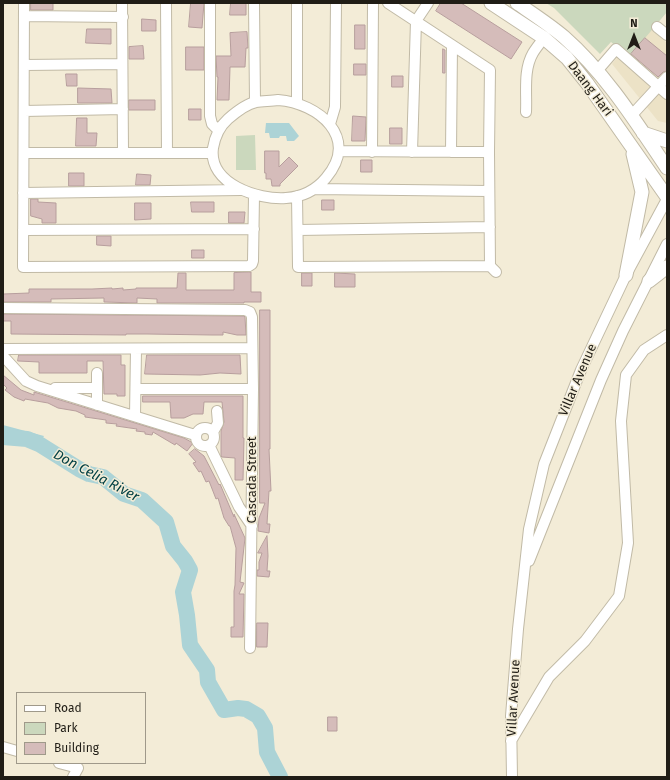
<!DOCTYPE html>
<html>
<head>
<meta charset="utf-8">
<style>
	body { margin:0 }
	#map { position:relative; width:670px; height:780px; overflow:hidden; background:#f3ecd7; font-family:"Fira Sans",sans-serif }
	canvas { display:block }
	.frame { position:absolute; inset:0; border:4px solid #201d16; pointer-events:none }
	.legend { position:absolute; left:16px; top:692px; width:130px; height:72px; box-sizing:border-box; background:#f3ecd7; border:1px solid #9f998a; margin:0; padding:5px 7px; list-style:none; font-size:12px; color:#201d16 }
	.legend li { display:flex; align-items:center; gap:8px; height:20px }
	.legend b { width:20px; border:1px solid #9f998a }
	.north { position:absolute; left:614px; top:16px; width:40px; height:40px; -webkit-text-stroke:3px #f3ecd7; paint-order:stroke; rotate:0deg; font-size:11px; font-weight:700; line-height:16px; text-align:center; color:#201d16 }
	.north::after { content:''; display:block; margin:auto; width:14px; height:18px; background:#201d16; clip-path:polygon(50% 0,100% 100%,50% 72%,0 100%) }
</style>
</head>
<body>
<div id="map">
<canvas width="670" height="780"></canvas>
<div class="frame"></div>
<ul class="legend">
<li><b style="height:5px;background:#fff"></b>Road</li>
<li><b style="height:11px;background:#cbd8bd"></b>Park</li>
<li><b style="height:11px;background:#d5bcba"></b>Building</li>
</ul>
<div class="north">N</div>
</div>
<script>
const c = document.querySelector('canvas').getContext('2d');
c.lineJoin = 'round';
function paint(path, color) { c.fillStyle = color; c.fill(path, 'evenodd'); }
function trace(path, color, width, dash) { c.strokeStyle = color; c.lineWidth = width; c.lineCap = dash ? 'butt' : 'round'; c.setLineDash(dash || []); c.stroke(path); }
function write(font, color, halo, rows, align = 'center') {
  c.font = font + ' "Fira Sans",sans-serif'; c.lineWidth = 3; c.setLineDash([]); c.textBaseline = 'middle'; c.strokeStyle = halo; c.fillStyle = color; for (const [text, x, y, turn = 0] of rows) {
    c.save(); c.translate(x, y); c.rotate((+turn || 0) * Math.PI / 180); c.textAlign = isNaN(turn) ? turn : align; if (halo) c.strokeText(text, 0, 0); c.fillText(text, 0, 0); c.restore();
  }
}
paint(new Path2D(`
	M644,23L667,43V123L658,121L612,64Z`), '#ece2c6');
paint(new Path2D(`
	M546,3H667V12L629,57L611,42L600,54L554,8Z
	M255,135L256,170H236V136Z`), '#cbd8bd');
paint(new Path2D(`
	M266,123H289L299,136L294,141H287L286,136H280L279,138H270L269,133H265Z
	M3,425L44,436L39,444L3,442Z`), '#acd3d6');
trace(new Path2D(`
	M3,437L27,439L39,444L79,469L89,474L103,477L124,494L142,500L166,522L173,546L185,561L190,570L183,592L187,615L190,645L207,670L208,682L224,710L238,708L246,709L258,716L265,728L267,752L280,777`), '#acd3d6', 16);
const building = new Path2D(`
	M31,3H53V10H31Z
	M191,3H204L202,28L189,27Z
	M231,3H246V15H230Z
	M441,3H461L522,42L511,59L436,11Z
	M142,19L156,20V31H142Z
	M355,25H365V49H355Z
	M87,29H111V44L86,43Z
	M247,32L248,48H246L245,67H230L229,100H217L218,77H217L216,56H231L230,33Z
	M645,38L667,56V71L663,72L658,77L631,54Z
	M143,46L144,59H129V47Z
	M186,47H204V70H186Z
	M443,49L445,50V73H443Z
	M354,64H366V75H354Z
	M66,74H77V86H67Z
	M392,76H403V87H392Z
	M78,88L111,89L112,103H78Z
	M129,100H155V110H129Z
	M189,109H201V120H189Z
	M353,116L366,117L365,141H352Z
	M77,118H87V133H97L96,146H76Z
	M390,128H402V144H390Z
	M265,151H279V167L289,157L298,166L280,184V186H272L271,179H266V173H265Z
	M361,160H372V172H361Z
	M69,173H84V186H69Z
	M137,174L151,175L150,185H136Z
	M31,199H38V202L56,203V223H42V219L31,216Z
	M322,200H334V210H322Z
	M191,202H214V212H192Z
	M135,203H151V219L135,220Z
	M229,212H245L244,223H229Z
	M97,236H111V246L97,245Z
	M192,250H204V258H192Z
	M249,272H251V292H261V302H244V303H157V299L137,298V303L104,302V298L51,299V302H3V294L29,293V289H92L112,288V289L123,288V290L136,289V288H177L178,273H186V290H234V273Z
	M302,273H312V286H302Z
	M335,273L355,274V287H335Z
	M260,310H270V449H269L271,491H269L267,524H270L269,533L258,531L259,518L265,503H260Z
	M3,314L244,316L245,317L246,335H237L223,332V335H212L147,334H126V335L11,334V321H3Z
	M19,355H121V365H125V396H117V394H104L103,361H87V373H39V362L18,361Z
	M147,355H240L241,374L220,373L200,375L145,374Z
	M3,375L21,390L34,395V392L184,438L193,443L187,451L176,443L175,445L153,432L152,435L145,434V432L136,431L137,429L116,426L117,424L106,423V420L85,417V415L76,411L58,408L48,403L25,399L24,401L14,397L5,390L7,388L3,384Z
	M143,396H243V438H244L243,480H235V458L222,457L221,456V431L224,422L222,402H204L203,414H193L184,418H171L170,402H143Z
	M195,449L204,456L219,485L220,484L234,517V514L245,538L240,582L244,583L239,594H244L243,637H231V627H234V591L235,585L236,548L230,526H229L224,518L218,498L216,499L209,481L206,482L201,471L199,472L193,463L196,462L189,454Z
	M267,536L268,556L267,571H270L269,577L257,576V570H259V562L262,553H258Z
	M257,623H268L267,647H257Z
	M328,717H337V731H328Z`);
paint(building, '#d5bcba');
trace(building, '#b79e9d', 1);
const minor = new Path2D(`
	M24,3L23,267L249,266L252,264L253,261L254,195
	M122,3L123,152
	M166,3L167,153
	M210,3V116L212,124L218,130
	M254,3L255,102
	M388,3L490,70L489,152L490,266L496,272
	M24,16L123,17
	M657,27L667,35
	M24,65L122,64
	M597,71L616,49L667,94
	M278,100C319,103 360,138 326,178C316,190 302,197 286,198C258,200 208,184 213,148C215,136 219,127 228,119C236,112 246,104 256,102C263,101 271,101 278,100Z
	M297,103V3
	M24,111L123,109
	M526,112C527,93 523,70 533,53C536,48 540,43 544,38
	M631,116L667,77
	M330,124L335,107L336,3
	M339,151L489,152
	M372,152L373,3
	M412,152L416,21L428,3
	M451,152L452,45
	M24,153H212
	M315,189L489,191
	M23,193L241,190
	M297,196L298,267L490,266
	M23,230L254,229
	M298,230L490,227
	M3,308L245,310L250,312L252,317L253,389L250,648
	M3,349L252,348
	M3,356L26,381L37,386L195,435
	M97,373V405
	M55,388H97
	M136,389H253
	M135,416L136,349
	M196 437a9 9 0 1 1 18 0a9 9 0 1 1-18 0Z
	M213,432L218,423L217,411
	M209,445L239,507L252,526
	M529,561L601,380L623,331L667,244
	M511,741L549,677L585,641L619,596L628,543L621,421L626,375L644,350L667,335
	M3,747L17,751
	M59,763L78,768L73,777
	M512,777L511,716L518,629L529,529L544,464L581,370L626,275L667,199`);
const major = new Path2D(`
	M491,3L544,38L567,58L587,83L667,197
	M517,3C533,14 550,25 564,37C606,74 636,122 667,168
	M643,133L667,141
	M626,275L642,192L633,154
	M649,281L667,267`);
trace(minor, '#c1baa6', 12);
trace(major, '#c1baa6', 15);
trace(minor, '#fff', 10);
trace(major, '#fff', 13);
write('13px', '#201d16', '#f3ecd7', [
	["Daang Hari",590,89,53],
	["Villar Avenue",578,380,-67],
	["Cascada Street",252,480,-90],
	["Villar Avenue",514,698,-87]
]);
write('italic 14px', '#034145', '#f3ecd7', [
	["Don Celia River",96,476,28]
]);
</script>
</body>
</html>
